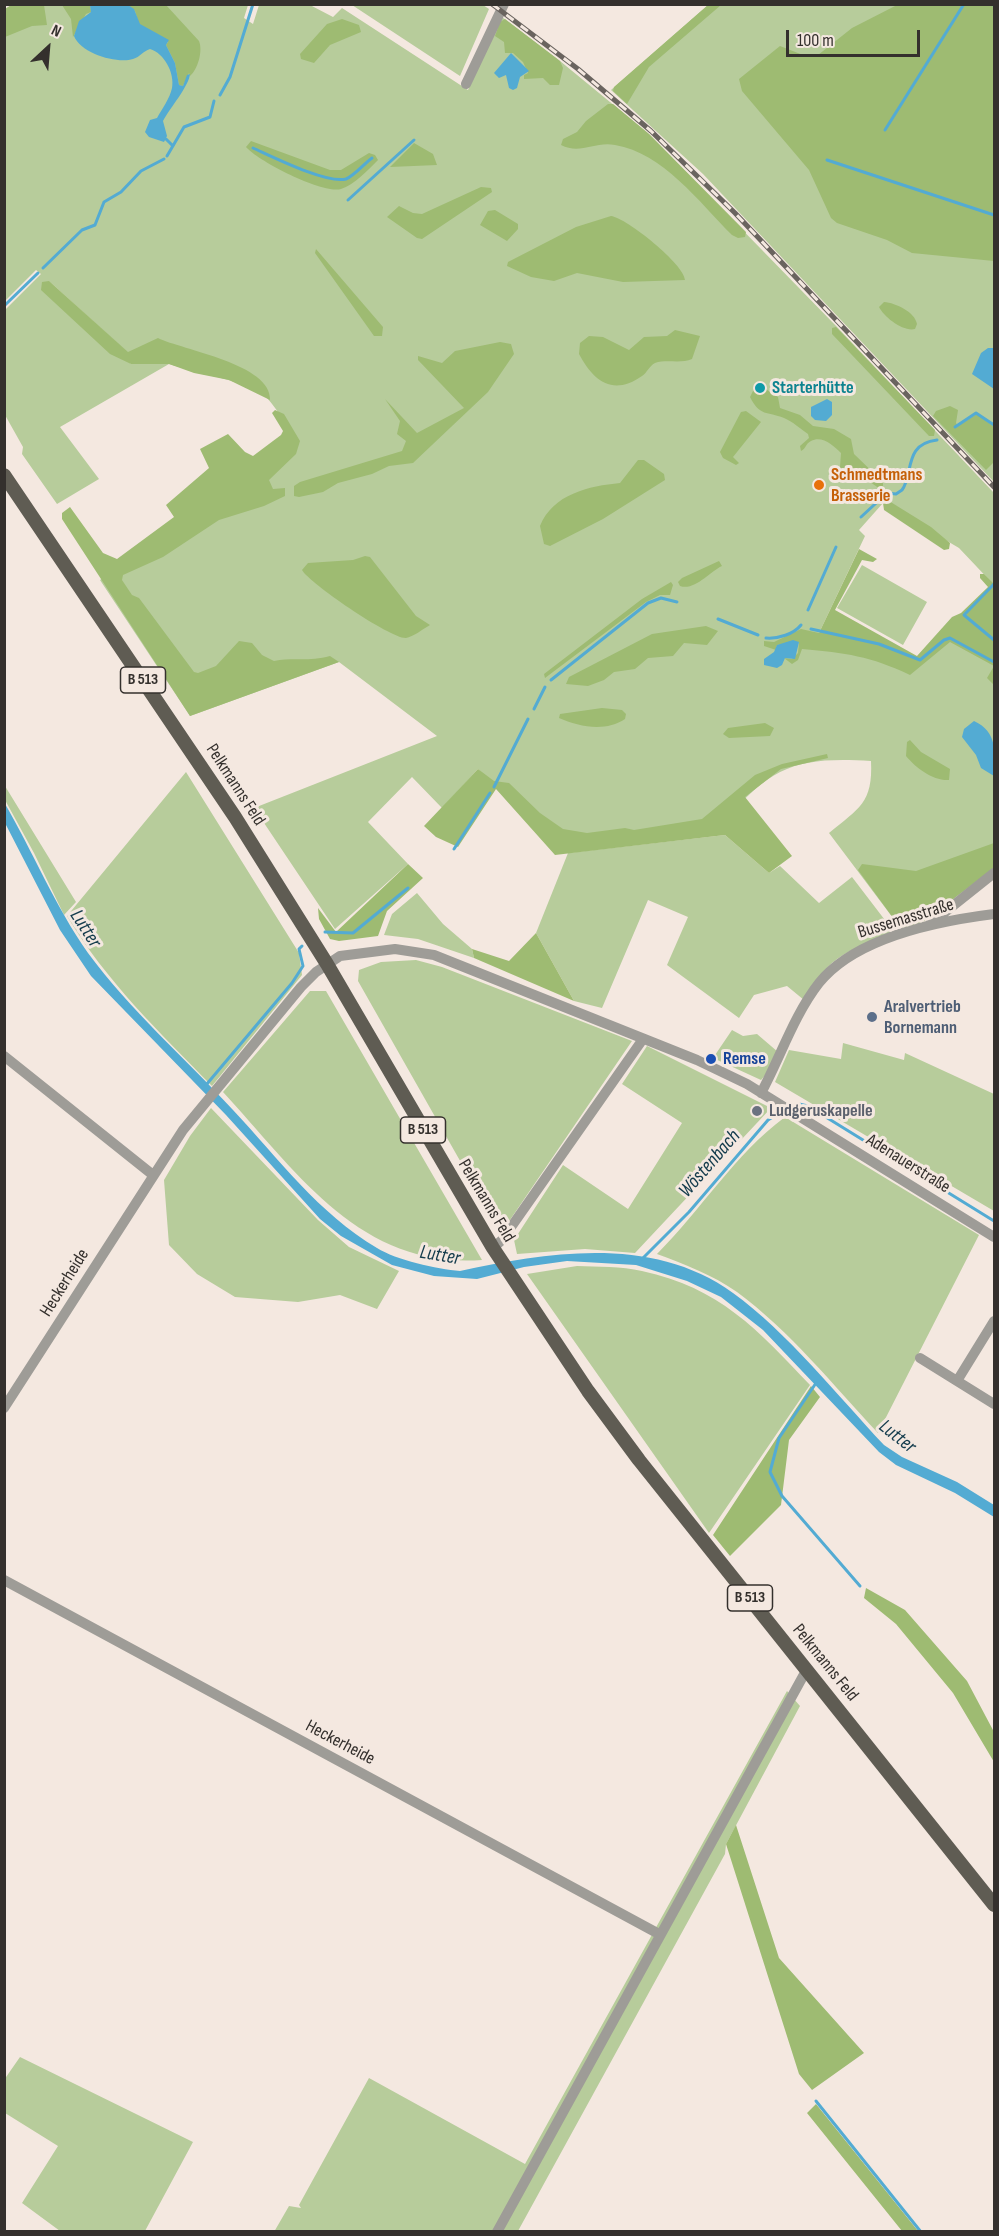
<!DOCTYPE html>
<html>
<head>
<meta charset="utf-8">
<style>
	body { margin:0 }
	#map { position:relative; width:999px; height:2236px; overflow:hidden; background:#f4e8e0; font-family:"Sofia Sans Condensed",sans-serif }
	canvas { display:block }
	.frame { position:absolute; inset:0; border:6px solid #34302d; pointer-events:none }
	.north { position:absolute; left:18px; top:18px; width:60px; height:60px; -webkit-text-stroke:4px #f4e8e0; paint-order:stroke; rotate:26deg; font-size:16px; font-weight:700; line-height:24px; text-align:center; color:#34302d }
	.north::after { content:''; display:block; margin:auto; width:21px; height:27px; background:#34302d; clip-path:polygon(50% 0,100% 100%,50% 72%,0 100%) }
	.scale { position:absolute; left:786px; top:30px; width:134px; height:27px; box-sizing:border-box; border:3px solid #34302d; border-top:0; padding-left:8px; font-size:18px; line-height:21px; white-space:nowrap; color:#34302d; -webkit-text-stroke:4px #f4e8e0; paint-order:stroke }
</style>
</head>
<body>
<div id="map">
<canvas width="999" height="2236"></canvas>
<div class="frame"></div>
<div class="north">N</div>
<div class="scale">100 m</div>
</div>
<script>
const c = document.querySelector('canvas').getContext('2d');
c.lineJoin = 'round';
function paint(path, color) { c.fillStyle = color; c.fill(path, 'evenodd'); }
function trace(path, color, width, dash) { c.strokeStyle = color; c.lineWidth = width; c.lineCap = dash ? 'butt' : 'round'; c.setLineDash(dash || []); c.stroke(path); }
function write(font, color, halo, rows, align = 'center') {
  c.font = font + ' "Sofia Sans Condensed",sans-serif'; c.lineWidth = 6; c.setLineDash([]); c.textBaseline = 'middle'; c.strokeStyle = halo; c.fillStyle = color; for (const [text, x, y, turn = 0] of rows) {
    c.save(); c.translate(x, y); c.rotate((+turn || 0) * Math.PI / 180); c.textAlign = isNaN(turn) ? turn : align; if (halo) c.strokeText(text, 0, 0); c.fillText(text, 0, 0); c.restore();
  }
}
paint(new Path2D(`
	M13,4L248,5L244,18L253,24L259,5H310L333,17L342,8L468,90L502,17L560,61L649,134L838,328L994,493V585L959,548L883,503L859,530L865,536L819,633L913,660L951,640L994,664V868L924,921L899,926L829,833C859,808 873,803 871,761C801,757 772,764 726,820L556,849L478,769L442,808L412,777L368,822L408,864L335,929L254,808L437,736L339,662L190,716L100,580L294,437C286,424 277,409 267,398C252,382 192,372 169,364L60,427L99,479L57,504L22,454L23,447L5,415V310L41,274L36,270L5,301V9ZM49,281L128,353L168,363L131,364Z
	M483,5L489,9L460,76L352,5Z
	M708,5H994V482L703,174L611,90Z
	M862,565L927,602L903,645L837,608Z
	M186,772L299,953L302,975L212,1086C159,1032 106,981 67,916Z
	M5,786L76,902L64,915L34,853L5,800Z
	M725,835L769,873L780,866L819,903L852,877L891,928L890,933C845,953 830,955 804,1000L787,986L754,995L739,1018L667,965L688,917L648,900L602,1008L574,1001L536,933L568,853Z
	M417,893L443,924L472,949L474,958L418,939L384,935L392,914Z
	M416,960L442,967L632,1041L501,1233L358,981L359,970L381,962Z
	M310,991H326L482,1260C360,1269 297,1172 223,1092Z
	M732,1030L743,1036L757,1034L778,1052L768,1072L761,1080L713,1058Z
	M843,1043L904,1060L905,1053L994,1094V1211L775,1082L789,1050L841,1059Z
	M647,1046L771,1108L635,1253L585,1249L517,1254L514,1240L563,1165L628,1209L682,1123L622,1084Z
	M211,1108L318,1220L349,1247L399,1271L377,1309L340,1295L298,1302L235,1297L197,1274L169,1245L164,1180L190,1136Z
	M785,1117L979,1235L878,1433C833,1385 790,1331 737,1292C713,1275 684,1264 657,1254C701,1210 735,1154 785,1117Z
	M577,1266C598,1267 621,1266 642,1271C720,1288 757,1329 810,1385L709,1533L527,1274Z
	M787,1691L800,1706L726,1844L725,1854L518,2231L274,2232L289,2206L301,2208L299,2205L369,2078L525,2164Z
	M20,2057L193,2142L145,2231H60L22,2203L58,2146L5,2113L4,2080Z`), '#b7cc9b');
paint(new Path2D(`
	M13,4L44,5L47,25L32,26L5,37V9Z
	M90,4L91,12L86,14L73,37L71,19L62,5Z
	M128,5H166L199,41C203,51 198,69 190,76L189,73L183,86L179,85L175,63L166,45L168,42L139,24L135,11Z
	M708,5H721L649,67L627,104L613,91L614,87Z
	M897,5H994V261L912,253L887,240L837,223L831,218L809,170L742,91L739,79L780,46L803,55H818L852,28Z
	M342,19L359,25L361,32L330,45L314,63L301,59L300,54L327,24Z
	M505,19L560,61L563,68L559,85H550L543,78L524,79V75L528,73L523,62L513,53H505L504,42L495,36L500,22Z
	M608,104H613L649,134L746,232L745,237L738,238L732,235C699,202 663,153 615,145C595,141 580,155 561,145L563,139L577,132L586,121Z
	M251,141L330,170H341L369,153L375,155L378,160C368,170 354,185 341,189C322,194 258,161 246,147Z
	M414,143L433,154L437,165L390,167Z
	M481,187L491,188L492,192L422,239L417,238L387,217L399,206L413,213L422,214Z
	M495,210L518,224V229L507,241L480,225L488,211Z
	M611,216C627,218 685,265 685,280L623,282L577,273L554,281L531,277L507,266L508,262L576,227Z
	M316,249L383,327L382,336H374L315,253Z
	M49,281L128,352L158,338C182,350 272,364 270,400L229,380L194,373L169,364H131L110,354L41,290L42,282Z
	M884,302C896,303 915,312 917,324L915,329C903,332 884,317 879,307Z
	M836,327L935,430L934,436H929L832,334V328Z
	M675,330L700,336L692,359C681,364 666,359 655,363C649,366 647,373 642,376C612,397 593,380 579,354L580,343L589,336L603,337L629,350L644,337L667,336Z
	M500,342L511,344L514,354L488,392L413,463L389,466L372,474L338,483L323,492L299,497L294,496V486L300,482L402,451L406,441L397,434L400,421L385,399L417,433L464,408L418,360V356L442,363L455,351Z
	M761,386L778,397L780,408L800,415L813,426L834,429L851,439L854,454L883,482V487L880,489L853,470H846L838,478H833V471L840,467L841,453C834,446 822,435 811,441C805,444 806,449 801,451L800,446L809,438L808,434C802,430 792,421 784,418C767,411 760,417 750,397L755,387Z
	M950,406L958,410L956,423L958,426L977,414L994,427V462L986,470L933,416L936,411Z
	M275,410L284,414L300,441L296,454L269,480L273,489L285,488V496L264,506L219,520L163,557L123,575L122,580L132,595L139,598L194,672L198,673L216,666L239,641L252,643L262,655L274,661C293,657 309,662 330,656L339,662L190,716L62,519V513L70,507L103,553L117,559L174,517L166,505L209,468L200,449L228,434L245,452L253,456L281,435L283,431L272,413Z
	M746,411L761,422L733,457L739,463L736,465L723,458L720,452L741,412Z
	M638,460H644L664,474L665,480L603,519L550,546L544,544L540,526C553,494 589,486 620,483Z
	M889,501L931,527L950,543L949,549L944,550L884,510L883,503Z
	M859,549L877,559L873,562L862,560L835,610L917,656L952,617L961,613L988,587L980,578V574H984L994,584V685L987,678L994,666L950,642L910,675C870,656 846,653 802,649L798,660L792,664L784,658L792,659L798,653L799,642L777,645L776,650L764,646V641L774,642L801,629L819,633Z
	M365,556L370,557L416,616L430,625C423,629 413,637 406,638C391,639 309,583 302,570L308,563L353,560Z
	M719,561L722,566C709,572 695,591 680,586L678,582L682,578Z
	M671,582L673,585L670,595H660L646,602L545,678L544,674L642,599Z
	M706,626L718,631L707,645L684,643L673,656L648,658L635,669L614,672L604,680L588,686L566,684L569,677L652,634Z
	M602,708L622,710L626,714L625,719C606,732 579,727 559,718L560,714Z
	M765,723L774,728L770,736L729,738L723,734L728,728Z
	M910,740L921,752L950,769L949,780C933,781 916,768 906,756L907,742Z
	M827,754L828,758L781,769L745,797L792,856L769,873L725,835L555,855L496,789L458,847L436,837L424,826L478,769L494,781L509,783L540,813L563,829L587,833L625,828L634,830L702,819L755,775L782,764Z
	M994,843V868L924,921L906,929L899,926L858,870L862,864L916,871Z
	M408,864L423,878L387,911L378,936L339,941L330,939L319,919L318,908L336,932Z
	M536,933L574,1001L474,958L472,949L509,961Z
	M811,1386L820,1397L789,1440L781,1505L730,1556L713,1535Z
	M866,1588L905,1610L967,1681L994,1732V1762L953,1693L896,1624L864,1598Z
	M736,1825L779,1958L864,2053L812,2090L799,2074L726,1844Z
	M816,2104L918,2231H902L807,2113Z`), '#9ebb72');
paint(new Path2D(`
	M128,5L134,9L140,24L169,40L166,45L175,63L179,85L183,86L187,75L190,74C189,86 170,108 163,121L167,136L164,142L149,137L145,132L150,120L157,118C162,109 170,98 172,88C175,73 164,53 150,49C143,51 140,57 133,59C118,64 81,54 74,36L79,21L91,12L90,5Z
	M511,53L529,71L520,77L517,88L513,90L509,88L506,75L499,78L494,73Z
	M988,348H994V389L972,374L981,353Z
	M827,399L832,402V415L826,421L815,420L811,416V407Z
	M793,640L799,642L795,659L785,658L782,665L777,668L764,665V659L774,652L777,645Z
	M974,721C998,732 995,753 994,776L981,768L976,755L962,737L964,729Z
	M4,802C33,852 55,906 88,953C130,1010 185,1058 233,1110C279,1159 318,1213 377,1248C396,1260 437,1269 460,1271C549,1252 653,1235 733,1293C787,1332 838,1396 884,1445L902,1457L957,1482L994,1505V1517L955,1493L896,1465L879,1452L763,1330L721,1297L687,1281L636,1265L567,1261L524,1267L477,1279L434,1276L392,1265L341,1236L320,1219L226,1115L91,976L60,930L5,823Z`), '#53abd3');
trace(new Path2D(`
	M989,4L994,5
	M220,95L230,77L253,4
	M885,130L964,4
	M166,139L173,146
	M253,148C273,157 327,184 346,179C354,176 365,163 372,158
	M167,156L184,127L210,117L214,101
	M827,160L994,215
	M348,200L414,140
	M43,268L82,230L95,225L104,202L121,192L141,171L164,159
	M4,306L38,273
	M955,427L976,413L994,425
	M861,517L887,493L896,494L902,490C914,474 903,444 937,440
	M994,584L964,615L994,640
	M808,610L836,547
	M718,619L758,635
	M811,629L879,644L920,660L944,640L950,638L994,662
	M766,638C778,639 794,634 801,625
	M551,680L648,603L661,598L677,602
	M534,709L545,687
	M494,787L528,719
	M454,849L490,793
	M325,932L353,933L408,888
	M206,1085L292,983L303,966L299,949L302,946
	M790,1108L799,1104L808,1106L994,1221
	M642,1259L689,1212L768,1120L784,1110
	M816,1383L779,1438L770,1472L782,1496L860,1586
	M816,2101L921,2232`), '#53abd3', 3);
trace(new Path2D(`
	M466,84L504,4
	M930,924L994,873
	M4,1056L153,1175
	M761,1093C780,1058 794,1015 819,983C856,937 938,921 994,914
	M493,1248L502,1240L643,1039
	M920,1358L994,1404
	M957,1381L994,1321
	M4,1408L183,1130L301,987L316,972L340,956L395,949L434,955L697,1060L747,1084L994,1237
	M4,1580L659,1934
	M497,2232L807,1669`), '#9e9c97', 10);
trace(new Path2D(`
	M4,475L235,817L327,964L493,1248L588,1391L639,1460L994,1905`), '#5f5c53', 14);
const rail = new Path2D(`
	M492,4L578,69L651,131L735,213L994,487`);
trace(rail, '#6a645f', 5);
trace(rail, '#f4e8e0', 3, [9]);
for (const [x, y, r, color] of [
	[760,388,6,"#0f9aa8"],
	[819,485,6,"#e8710a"],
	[872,1017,6,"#5c6f8a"],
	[711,1059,6,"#1a4fb4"],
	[757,1111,6,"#6b7280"]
]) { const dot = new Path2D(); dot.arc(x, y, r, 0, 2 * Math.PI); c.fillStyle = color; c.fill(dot); trace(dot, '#f4e8e0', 2); }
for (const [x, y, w] of [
	[143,680,45],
	[423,1130,45],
	[750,1598,45]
]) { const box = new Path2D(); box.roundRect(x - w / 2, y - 13, w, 26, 4.5); c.fillStyle = '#f4e8e0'; c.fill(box); trace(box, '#34302d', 1.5); }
write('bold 16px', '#34302d', null, [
	["B 513",143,680],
	["B 513",423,1130],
	["B 513",750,1598]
]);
write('bold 18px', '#0d838f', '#f4e8e0', [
	["Starterhütte",772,388]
], 'left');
write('bold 18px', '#c56008', '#f4e8e0', [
	["Schmedtmans",831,475],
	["Brasserie",831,496]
], 'left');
write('18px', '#34302d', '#f4e8e0', [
	["Pelkmanns Feld",235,785,57],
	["Bussemasstraße",906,919,-17],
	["Adenauerstraße",908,1164,32],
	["Pelkmanns Feld",486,1201,59],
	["Heckerheide",65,1283,-58],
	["Pelkmanns Feld",825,1663,51],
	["Heckerheide",340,1743,28]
]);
write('bold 18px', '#4e5e75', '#f4e8e0', [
	["Aralvertrieb",884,1007],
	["Bornemann",884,1028]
], 'left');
write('bold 18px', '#164399', '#f4e8e0', [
	["Remse",723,1059]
], 'left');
write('bold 18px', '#5b616d', '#f4e8e0', [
	["Ludgeruskapelle",769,1111]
], 'left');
write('italic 20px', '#133b4c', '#f4e8e0', [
	["Lutter",85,929,57],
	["Wöstenbach",710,1164,-49],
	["Lutter",440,1256,10],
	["Lutter",897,1437,38]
]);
</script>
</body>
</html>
